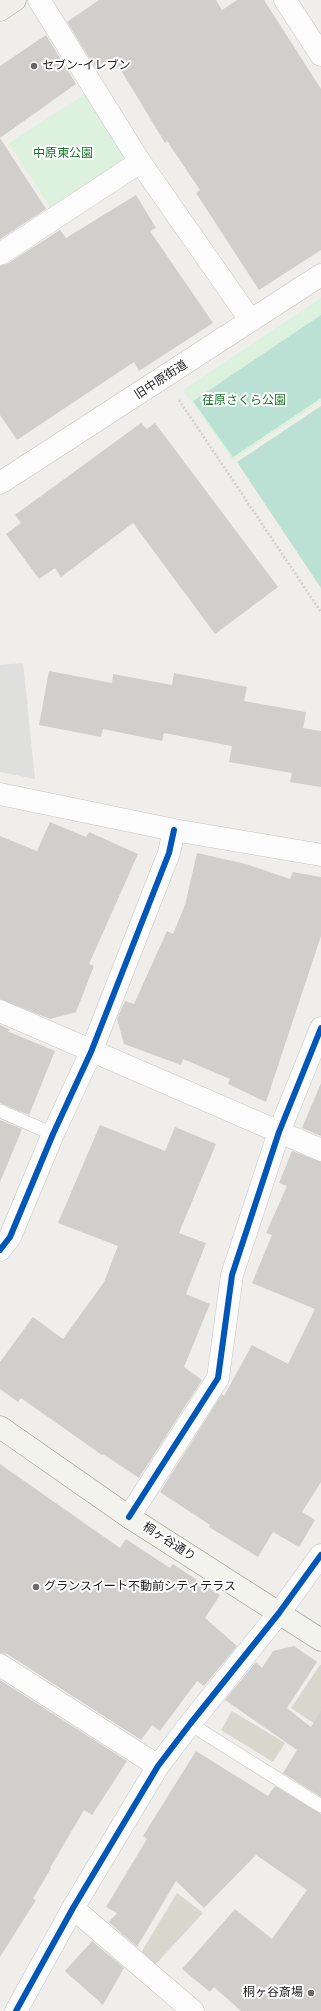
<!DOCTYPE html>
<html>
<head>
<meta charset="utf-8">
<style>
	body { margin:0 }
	canvas { display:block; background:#efeeeb }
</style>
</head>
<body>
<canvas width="321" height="2011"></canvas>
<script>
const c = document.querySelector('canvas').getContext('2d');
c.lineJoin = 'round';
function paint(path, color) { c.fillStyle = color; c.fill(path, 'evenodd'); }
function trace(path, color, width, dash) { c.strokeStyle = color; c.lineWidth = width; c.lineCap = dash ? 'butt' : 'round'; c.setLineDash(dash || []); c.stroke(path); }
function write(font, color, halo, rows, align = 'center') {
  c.font = font + ' "Fira Sans Condensed","Noto Sans JP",sans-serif'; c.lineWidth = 4; c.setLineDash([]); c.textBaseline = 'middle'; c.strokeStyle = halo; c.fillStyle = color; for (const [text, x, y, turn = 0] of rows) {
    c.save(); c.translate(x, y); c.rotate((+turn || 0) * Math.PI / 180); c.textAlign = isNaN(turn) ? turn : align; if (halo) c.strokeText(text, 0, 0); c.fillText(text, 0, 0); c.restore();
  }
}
paint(new Path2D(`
	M320,1665H321V1728L291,1708Z
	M232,1711L285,1743L273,1762L221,1730Z
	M177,1893L203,1913L155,1965L139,1956Z`), '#d7d7cd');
paint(new Path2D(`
	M85,94L127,158L50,207L9,143Z
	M321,298V401L233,460L183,390Z`), '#dcf1de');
paint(new Path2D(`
	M321,315V398L233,457L193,401Z
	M321,406V588L237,462Z`), '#bbe1d4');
paint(new Path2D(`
	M23,663L35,779L0,772V665Z`), '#dfdfde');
paint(new Path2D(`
	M99,0H216L222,10L237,0H264L321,89V250L259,290L196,193L200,190L167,141L165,143L119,67L115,69L109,61L97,70L67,22Z
	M46,35L76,84L0,138V66Z
	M0,138L46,209L0,239Z
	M136,195L156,228L150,231L213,323L139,371L134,362L17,440L0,415V266L7,264L60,230L66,238Z
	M141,423L147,429L155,423L278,587L215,634L133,523L61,577L55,568L39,579L6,534L21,523L15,515Z
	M49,671L112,683L113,674L172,685L174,673L247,687L244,701L306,712L303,728L321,731V787L290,782L292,773L229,762L232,746L164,733L162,741L103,729L101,737L39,725Z
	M50,822L86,837L89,832L138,854L89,964L94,966L76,1012L50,1019L0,999V836L37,851Z
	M197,853L246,864L290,879L293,872L321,877V936L266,1102L228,1084L230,1079L183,1059L181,1065L124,1044L117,1019L125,1001L134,1004L167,931L173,934L185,905Z
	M0,1025L11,1030L7,1031L55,1051L29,1115L0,1103Z
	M321,1083V1136L302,1128Z
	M0,1120L22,1129L0,1182Z
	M100,1125L165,1151L175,1127L216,1144L179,1233L206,1243L186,1294L210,1304L184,1367L202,1380L139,1478L103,1454L102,1455L21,1398L18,1402L0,1389V1362L33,1317L63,1339L104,1282L118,1246L58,1223Z
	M292,1151L321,1162V1482L302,1512L315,1520L299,1547L273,1532L258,1557L209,1527L210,1525L160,1492L222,1394L224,1396L252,1345L288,1364L315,1309L252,1283L272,1235L266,1233L287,1186L279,1183Z
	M0,1464L120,1548L126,1539L170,1568L173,1564L220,1595L205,1618L237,1646L204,1686L197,1681L160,1731L152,1725L141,1740L7,1654L0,1653Z
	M294,1646L317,1662L287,1708L311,1727L321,1711V1797L283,1773L297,1750L225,1700L256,1662L262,1668L273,1651Z
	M0,1680L127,1761L92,1815L84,1810L50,1868H51L33,1899L36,1900L0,1957Z
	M196,1751L268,1796L275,1786L321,1814V2011H241L214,1987L210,1992L182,1969L235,1909L272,1939L307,1890L256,1855L204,1908L176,1881L137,1947L109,1922L117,1913L106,1907L147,1839L143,1836Z
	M92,1941L124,1968L103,2005L65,1971Z`), '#d0cfcc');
const lane = new Path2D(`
	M0,1111L53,1134
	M190,1724L321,1806`);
const street = new Path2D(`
	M39,0L140,162L251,321
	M285,0L321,55
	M0,254L140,162
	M0,483L321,275
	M0,794L174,830L321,855
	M0,1011L321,1150
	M0,1250L10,1237L53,1134L91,1052L169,853L174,830
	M129,1517L218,1378L232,1275L279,1132L321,1028
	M0,1665L158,1766
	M73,1908L193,2011
	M16,2011L73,1908L158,1766L190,1724L279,1613L321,1555`);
const secondary = new Path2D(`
	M0,1427L129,1517L321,1640`);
const primary = new Path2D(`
	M0,10L15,0`);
trace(lane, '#c5c4c3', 14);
trace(street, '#c5c4c3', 23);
trace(secondary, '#959884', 23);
trace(primary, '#a39d8a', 23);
trace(new Path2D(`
	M179,400L321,612`), '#d6cdca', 2.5, [2, 2]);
trace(lane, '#fdfcfc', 13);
trace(street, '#fdfcfc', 22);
trace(secondary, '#f2f3ed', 22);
trace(primary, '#f1ede8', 22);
trace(new Path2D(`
	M0,1250L10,1237L53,1134L91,1052L169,853L174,830
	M129,1517L218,1378L232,1275L279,1132L321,1028
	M16,2011L73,1908L158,1766L190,1724L279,1613L321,1555`), '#0057b8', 6);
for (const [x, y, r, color] of [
	[34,66,4,"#696968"],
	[36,1587,4,"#696968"],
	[311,1993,4,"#696968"]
]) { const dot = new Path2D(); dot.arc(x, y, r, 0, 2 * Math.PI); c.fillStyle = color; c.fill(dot); trace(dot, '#fff', 1.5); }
write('12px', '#212121', '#fff', [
	["セブン-イレブン",42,66],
	["グランスイート不動前シティテラス",44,1587],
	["桐ヶ谷斎場",303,1993,"right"]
], 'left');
write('12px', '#197627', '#fff', [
	["中原東公園",63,154],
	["荏原さくら公園",244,401]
]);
write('12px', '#212121', '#fff', [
	["旧中原街道",161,380,-33],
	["桐ヶ谷通り",169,1542,33]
]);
</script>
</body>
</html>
